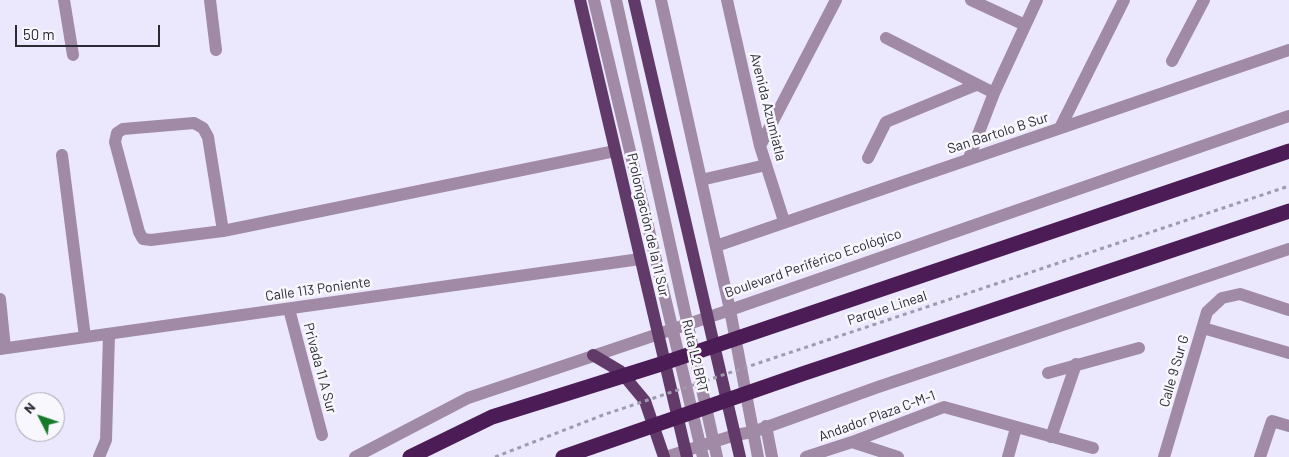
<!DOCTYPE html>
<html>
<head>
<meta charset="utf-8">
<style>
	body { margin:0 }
	#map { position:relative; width:1289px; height:457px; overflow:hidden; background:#ebe8fe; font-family:Barlow,sans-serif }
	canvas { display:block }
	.north { position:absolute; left:15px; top:392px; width:50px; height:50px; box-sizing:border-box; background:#f8f7fd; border:1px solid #a6a5ad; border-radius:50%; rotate:311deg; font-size:14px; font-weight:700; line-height:20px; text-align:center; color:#2c2b35 }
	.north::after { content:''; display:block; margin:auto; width:18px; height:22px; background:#177a2b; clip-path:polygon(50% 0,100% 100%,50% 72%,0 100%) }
	.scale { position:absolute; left:15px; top:25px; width:145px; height:22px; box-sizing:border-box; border:2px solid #2c2b35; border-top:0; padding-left:6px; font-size:15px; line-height:18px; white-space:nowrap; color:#2c2b35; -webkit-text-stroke:4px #f8f7fd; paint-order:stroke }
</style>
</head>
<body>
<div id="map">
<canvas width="1289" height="457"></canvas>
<div class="north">N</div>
<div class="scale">50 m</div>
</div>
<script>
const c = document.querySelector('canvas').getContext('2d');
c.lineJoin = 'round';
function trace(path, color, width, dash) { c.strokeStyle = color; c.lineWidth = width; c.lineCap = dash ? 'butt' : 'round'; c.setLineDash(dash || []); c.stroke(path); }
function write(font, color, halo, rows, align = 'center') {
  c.font = font + ' Barlow,sans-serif'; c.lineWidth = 5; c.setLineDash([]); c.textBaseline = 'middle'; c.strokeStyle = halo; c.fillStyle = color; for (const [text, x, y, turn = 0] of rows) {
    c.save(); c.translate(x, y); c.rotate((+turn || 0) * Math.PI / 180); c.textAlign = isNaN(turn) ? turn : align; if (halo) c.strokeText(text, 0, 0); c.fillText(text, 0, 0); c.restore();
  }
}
trace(new Path2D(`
	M64,0L73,55
	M210,0L216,50
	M594,0L703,457
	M616,0L717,457
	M661,0L730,310L758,457
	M727,0L760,146L784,221
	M971,0L1025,25
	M886,38L994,93
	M1172,61L1204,0
	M1060,128L1124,0
	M760,146L836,0
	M62,155L85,337
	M868,158L886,122L976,85
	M969,158L994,93L1037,0
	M701,180L766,165
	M223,231L208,137L203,128L194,123L123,129L117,133L115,142L139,232L143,239L151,240L223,231L615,151
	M716,246L1289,50
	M0,299L5,348
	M289,309L322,435
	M1203,328L1289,353
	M0,349L640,259
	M1048,373L1139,348
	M766,426L772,457
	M1051,437L1076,364
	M852,442L898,457
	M99,457L106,440L109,334
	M355,457L468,398L730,310L1289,116
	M666,457L735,435L753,432L878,387L1289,249
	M806,457L852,442L944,407L1093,448
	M1008,457L1016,428
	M1164,457L1207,312L1222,298L1240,294L1289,310
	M1260,457L1272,421L1289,426`), '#a18aa5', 12);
trace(new Path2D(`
	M580,0L687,457
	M634,0L740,457
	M593,355L620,371L645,401L664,457`), '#623a6a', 12);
trace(new Path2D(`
	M495,457L603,415L1289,186`), '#9d9bac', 3, [4, 4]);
trace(new Path2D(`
	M410,457L492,417L661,364L1289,151
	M563,457L802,374L1289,211`), '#4b1c55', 15);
write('14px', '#2c2b35', '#f8f7fd', [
	["Avenida Azumiatla",768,107,76],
	["San Bartolo B Sur",998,133,-18],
	["Prolongación de la 11 Sur",648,225,77],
	["Boulevard Periférico Ecológico",813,263,-19],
	["Calle 113 Poniente",318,289,-8],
	["Parque Lineal",887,308,-18],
	["Ruta L2 BRT",695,356,77],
	["Privada 11 A Sur",320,368,75],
	["Calle 9 Sur G",1174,371,-74],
	["Andador Plaza C-M-1",877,416,-20]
]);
</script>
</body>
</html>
